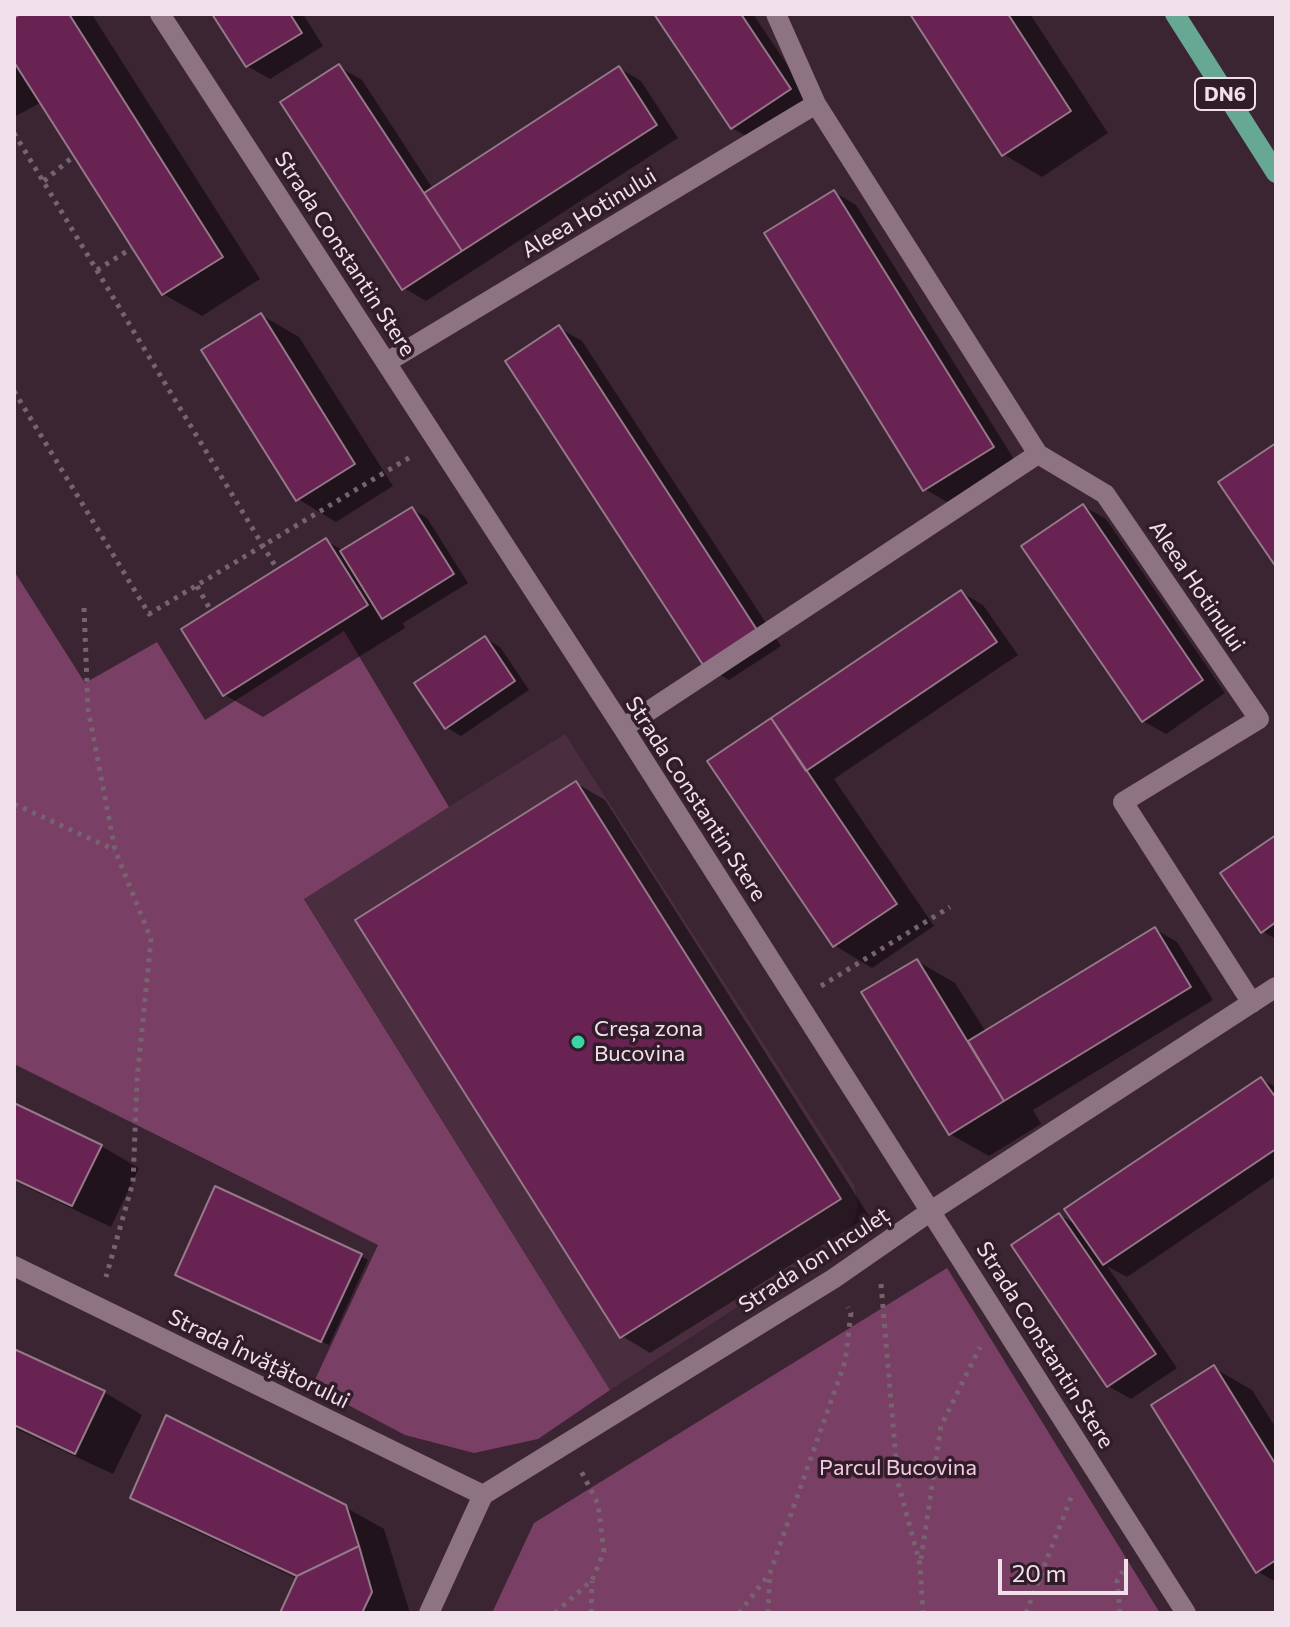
<!DOCTYPE html>
<html>
<head>
<meta charset="utf-8">
<style>
	body { margin:0 }
	#map { position:relative; width:1290px; height:1627px; overflow:hidden; background:#3c2533; font-family:Commissioner,sans-serif }
	canvas { display:block }
	.frame { position:absolute; inset:0; border:16px solid #f0e0e9; pointer-events:none }
	.scale { position:absolute; left:998px; top:1559px; width:130px; height:36px; box-sizing:border-box; border:4px solid #f0e0e9; border-top:0; padding-left:10px; font-size:24px; line-height:28px; white-space:nowrap; color:#f0e0e9; -webkit-text-stroke:6px #311c29; paint-order:stroke }
</style>
</head>
<body>
<div id="map">
<canvas width="1290" height="1627"></canvas>
<div class="frame"></div>
<div class="scale">20 m</div>
</div>
<script>
const c = document.querySelector('canvas').getContext('2d');
c.lineJoin = 'round';
function paint(path, color) { c.fillStyle = color; c.fill(path, 'evenodd'); }
function trace(path, color, width, dash) { c.strokeStyle = color; c.lineWidth = width; c.lineCap = dash ? 'butt' : 'round'; c.setLineDash(dash || []); c.stroke(path); }
function write(font, color, halo, rows, align = 'center') {
  c.font = font + ' Commissioner,sans-serif'; c.lineWidth = 7; c.setLineDash([]); c.textBaseline = 'middle'; c.strokeStyle = halo; c.fillStyle = color; for (const [text, x, y, turn = 0] of rows) {
    c.save(); c.translate(x, y); c.rotate((+turn || 0) * Math.PI / 180); c.textAlign = isNaN(turn) ? turn : align; if (halo) c.strokeText(text, 0, 0); c.fillText(text, 0, 0); c.restore();
  }
}
paint(new Path2D(`
	M565,734L854,1185L858,1204L854,1221L843,1238L610,1390L304,898Z`), '#4a2e3f');
paint(new Path2D(`
	M14,571L85,683L157,642L205,720L344,631L449,807L304,899L610,1390L538,1439L474,1453L405,1435L312,1386L378,1245L14,1064Z
	M947,1268L1160,1613H492L534,1523Z`), '#793f64');
paint(new Path2D(`
	M24,14H89L93,16L260,279L202,316L163,294L42,102L14,117V20Z
	M215,14H303L323,46L270,79L247,66Z
	M656,14H753L813,103L755,141L732,128Z
	M912,14H1030L1108,133L1042,177L1003,154Z
	M339,67L362,80L433,189L619,68L641,81L678,138L426,301L404,288Z
	M834,192L856,205L1015,461L947,502L925,489Z
	M261,315L299,337L393,486L336,522L298,499Z
	M559,328L582,341L781,646L729,680L707,667Z
	M1083,506L1106,519L1225,693L1166,734L1143,721Z
	M412,509L427,518L468,583L403,623L405,628L263,717L225,695L184,630L326,541L344,551Z
	M961,592L983,605L1018,655L834,779L934,926L872,968L834,945L710,762Z
	M485,638L500,647L529,690L461,736L446,727Z
	M576,783L605,800L869,1216L650,1353L622,1336Z
	M1276,838V939L1262,931Z
	M1155,929L1177,942L1213,1000L1033,1110L1041,1124L989,1156L950,1134L917,961L955,983L986,1032Z
	M1261,1079L1276,1087V1176L1127,1277L1107,1266L1177,1368L1131,1399L1108,1386L1059,1215L1079,1226Z
	M14,1105L101,1146L139,1168L111,1227L14,1181Z
	M361,1256L368,1260L329,1345L184,1278Z
	M14,1351L104,1392L142,1415L113,1474L14,1428Z
	M1214,1368L1252,1390L1276,1428V1582L1257,1571Z
	M132,1497L345,1507L384,1529L410,1613H282L298,1579L170,1519Z`), '#0007');
const building = new Path2D(`
	M20,14H69L223,257L162,295L14,62V18Z
	M212,14H290L302,33L246,67Z
	M654,14H741L791,89L731,129Z
	M910,14H1008L1071,111L1002,156Z
	M339,64L462,251L402,290L280,102Z
	M619,66L657,125L462,251L424,193Z
	M834,190L994,447L923,491L764,233Z
	M261,313L355,464L296,501L201,350Z
	M559,325L759,633L705,668L505,361Z
	M1276,443V567L1218,482Z
	M1083,504L1203,680L1142,722L1021,546Z
	M412,507L454,574L382,619L340,551Z
	M326,538L368,605L223,696L181,629Z
	M961,590L997,642L806,771L771,718Z
	M485,636L515,681L445,729L414,683Z
	M771,718L897,904L833,947L707,761Z
	M576,781L841,1199L620,1338L355,920Z
	M1276,835V922L1261,933L1220,873Z
	M1155,927L1191,987L1004,1101L968,1041Z
	M917,959L1004,1101L949,1135L861,992Z
	M1261,1077L1276,1098V1149L1103,1265L1064,1209Z
	M14,1103L102,1145L72,1206L14,1179Z
	M215,1186L362,1254L321,1342L175,1275Z
	M1059,1213L1156,1354L1107,1387L1011,1245Z
	M14,1349L105,1391L75,1454L14,1425Z
	M1214,1365L1276,1465V1560L1256,1573L1151,1405Z
	M166,1415L346,1505L359,1546L297,1576L130,1498Z
	M359,1546L372,1592L362,1613H280L297,1576Z`);
paint(building, '#682352');
trace(building, '#957989', 2);
trace(new Path2D(`
	M14,133L277,569
	M44,181L74,156
	M97,270L132,248
	M14,391L149,614L412,456
	M197,586L211,611
	M84,608L88,709L115,850L151,939L137,1080L133,1182L106,1277
	M14,804L115,850
	M821,986L950,907
	M881,1284L898,1483L920,1564L923,1613
	M921,1559L941,1426L980,1347
	M555,1613L592,1580L604,1552L598,1504L580,1469
	M591,1613L592,1581
	M739,1613L770,1573L845,1362L851,1313L848,1307
	M768,1613L770,1574
	M1026,1613L1072,1495
	M1120,1613L1117,1581L1123,1571`), '#77626f', 5, [4, 6]);
trace(new Path2D(`
	M160,14L623,728L1186,1613
	M776,14L816,104
	M387,362L816,104L1038,454L623,728
	M1038,454L1105,494L1259,719L1123,802L1252,1003
	M14,1266L483,1495
	M429,1613L483,1495L833,1279L931,1211L1276,987`), '#8e7483', 20);
trace(new Path2D(`
	M1175,14L1276,173`), '#66a894', 20);
for (const [x, y, r, color] of [
	[578,1042,8,"#3ad4a5"]
]) { const dot = new Path2D(); dot.arc(x, y, r, 0, 2 * Math.PI); c.fillStyle = color; c.fill(dot); trace(dot, '#311c29', 3); }
for (const [x, y, w] of [
	[1225,94,60]
]) { const box = new Path2D(); box.roundRect(x - w / 2, y - 16, w, 32, 6); c.fillStyle = '#311c29'; c.fill(box); trace(box, '#f0e0e9', 2); }
write('bold 20px', '#f0e0e9', null, [
	["DN6",1225,94]
]);
write('22px', '#f0e0e9', '#311c29', [
	["Aleea Hotinului",589,213,-31],
	["Strada Constantin Stere",345,254,57],
	["Aleea Hotinului",1197,586,56],
	["Strada Constantin Stere",696,799,57],
	["Strada Ion Inculeț",814,1260,-33],
	["Strada Constantin Stere",1045,1345,58],
	["Strada Învățătorului",259,1359,26]
]);
write('22px', '#f0e0e9', '#311c29', [
	["Creșa zona",594,1029],
	["Bucovina",594,1054]
], 'left');
write('22px', '#f4c9e2', '#311c29', [
	["Parcul Bucovina",898,1468]
]);
</script>
</body>
</html>
